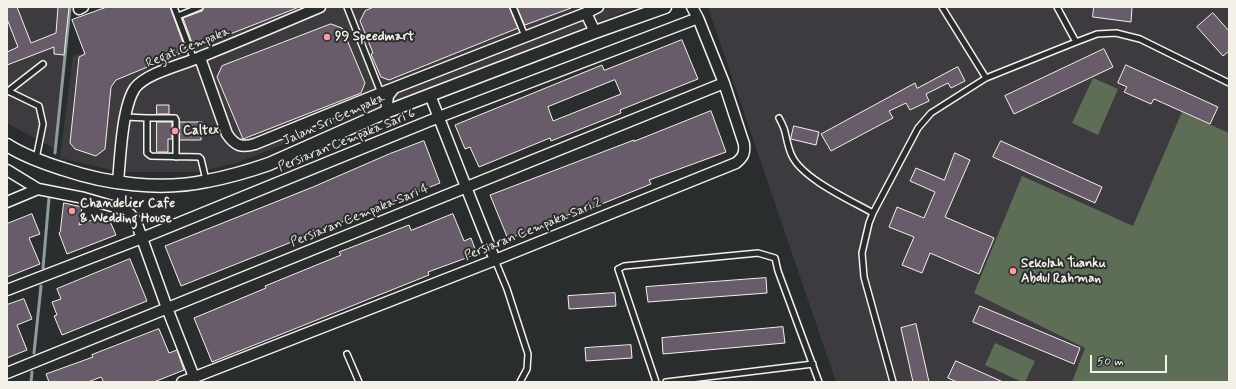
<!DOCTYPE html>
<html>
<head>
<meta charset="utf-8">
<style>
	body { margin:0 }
	#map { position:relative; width:1236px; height:389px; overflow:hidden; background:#2a2d2e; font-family:Mynerve,sans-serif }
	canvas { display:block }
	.frame { position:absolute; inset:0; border:8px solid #f4f1e8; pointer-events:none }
	.scale { position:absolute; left:1090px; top:355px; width:77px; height:18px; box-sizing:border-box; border:2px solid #f4f1e8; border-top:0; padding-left:5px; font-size:12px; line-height:14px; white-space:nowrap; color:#f4f1e8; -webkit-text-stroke:3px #2a2d2e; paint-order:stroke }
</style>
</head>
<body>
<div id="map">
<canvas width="1236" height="389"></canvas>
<div class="frame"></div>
<div class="scale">50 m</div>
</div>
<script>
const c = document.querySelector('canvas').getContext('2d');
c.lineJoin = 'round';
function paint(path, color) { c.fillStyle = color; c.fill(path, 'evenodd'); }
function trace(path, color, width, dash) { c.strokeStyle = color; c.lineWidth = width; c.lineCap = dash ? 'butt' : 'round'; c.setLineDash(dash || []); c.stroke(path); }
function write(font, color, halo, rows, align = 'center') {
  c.font = font + ' Mynerve,sans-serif'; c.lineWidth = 4; c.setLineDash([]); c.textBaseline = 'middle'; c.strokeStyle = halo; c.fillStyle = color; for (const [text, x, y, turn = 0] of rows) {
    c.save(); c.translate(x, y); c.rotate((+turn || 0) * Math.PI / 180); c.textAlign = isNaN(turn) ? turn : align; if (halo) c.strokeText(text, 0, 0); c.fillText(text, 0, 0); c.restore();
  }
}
paint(new Path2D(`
	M7,7H70L55,149L7,123Z
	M196,7H636L236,163L198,172H121L60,158L73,56Z
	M708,7H1229V382H836Z`), '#3d3b40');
paint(new Path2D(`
	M1093,78L1118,89L1098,135L1072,123Z
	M1182,112L1229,133V382H1072L1085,348L974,293L1022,176L1133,226Z
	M995,343L1035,361L1025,382H1022L985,365Z`), '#5e6e56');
trace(new Path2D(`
	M55,153L70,7
	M43,268L49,198
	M34,353L41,286
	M31,382L32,372`), '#8e9b9f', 3);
const building = new Path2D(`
	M7,7H17L31,43L56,33L58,7H69L64,55L54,54V47L7,65V52L18,47L7,19Z
	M107,7H170L186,51L116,80L111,87L105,149L96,156L75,149L70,143L79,57L85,54L72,20Z
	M204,7H297V8L194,48L183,18L202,11Z
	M374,7H509L518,28L389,80L381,77L371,54L373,53L360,21L365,11Z
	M517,7H571V8L525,25Z
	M1094,7H1132L1131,22L1093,17Z
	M1213,13L1229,31V51L1223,56L1197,27Z
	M331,24L342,28L355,59L365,83L361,93L243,139L217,77L222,66Z
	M682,40L698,79L620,110L621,113L551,141L550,138L479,167L470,147L465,149L455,125L602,65L604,70ZM615,80L621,94L553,121L548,107Z
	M1104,49L1113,67L1014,114L1005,96Z
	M1126,65L1218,107L1210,124L1154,99L1151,104L1124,92L1127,87L1118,83Z
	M958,67L965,81L951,88L948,83L926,94L929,101L910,110L906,103L889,111L893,118L831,151L821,134L915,83L917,88Z
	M157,105H169V114H157Z
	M711,111L726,152L649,180L651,184L577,214L576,212L508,239L490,195L634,140V141Z
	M157,122H172V139H168V152H157Z
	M180,122H202L201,140H180Z
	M794,126L819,132L816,145L791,139Z
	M424,141L440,183L181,286L165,246L313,187L389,154Z
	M1001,141L1102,187L1095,203L993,157Z
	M955,153L970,160L945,217L994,238L979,274L930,253L922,273L902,265L914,237L889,227L897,207L924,218L935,192L910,181L916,168L944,180Z
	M64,203L82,207L79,225L107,214L116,235L67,254L59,233L60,232Z
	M32,214L40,234L29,238L40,264L7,277V224Z
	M453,214L464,241L471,238L477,254L428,272L429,275L212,362L194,318L266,288L265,286L341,255L339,252L409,225L411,230Z
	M130,259L147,301L62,335L54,316L57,315L52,302L61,299L57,289Z
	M766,278L767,293L648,302L646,287Z
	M615,293L616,306L569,309L568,296Z
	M24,299L32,319L17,325L27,350L7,358V305Z
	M980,306L1080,348L1074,364L973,322Z
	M916,324L929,382H913L901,328Z
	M783,327L785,343L663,354L662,338Z
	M159,329L169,353L177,350L184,370L154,382H104L101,377L88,382H49L46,374L93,357L92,355Z
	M631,345L632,358L586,361L585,348Z
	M956,361L1003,382H957L948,378Z`);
paint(building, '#685c6a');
trace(building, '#f4f1e8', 1);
const service = new Path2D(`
	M174,7L194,60
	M347,7L381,93
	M513,7L525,36
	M942,7L986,78
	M1057,7L1076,42
	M178,16L200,7
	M8,91L39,106L43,124L36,159
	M7,92L43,64
	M125,117L147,118V153L151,156L199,157L201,159L206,180
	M147,118H175L176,120V157
	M779,118C781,122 784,127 785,132C787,140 788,148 792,156C803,179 850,200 873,213
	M495,260L507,289L528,354L527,369L520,382
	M347,354L359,382
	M656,382L618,269L624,266L758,253L775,258L778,271L819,382
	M666,382L813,364
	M893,382L864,277L862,253L869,223L873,213L918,128L931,113L986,78L1076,42L1097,34L1116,33L1140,39L1229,83`);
const minor = new Path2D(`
	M79,9L83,7
	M586,13L595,32
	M200,58L227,134C235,146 242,148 255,144L381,93L586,13L598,7
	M430,95L466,187L495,260
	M386,112L388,96L394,88
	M7,170L38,189L84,198L122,209L130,214L136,221L139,230L167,308L194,377
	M118,183C120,159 122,107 135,88C146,73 182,65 200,57C240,41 280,24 320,7
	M7,202L38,189
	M7,290L142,238L439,117L698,18
	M7,373L724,83
	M182,382L495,260L736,163C743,157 745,154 744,144L724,83L698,18L692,7`);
const tertiary = new Path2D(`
	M7,145C24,156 44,163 63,169C107,184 161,191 207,181C228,177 249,171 269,164L386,112L430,95L595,32L665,7`);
trace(service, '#f4f1e8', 8);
trace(minor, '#f4f1e8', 13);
trace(tertiary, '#f4f1e8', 15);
trace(service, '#2a2d2e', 5);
trace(minor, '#2a2d2e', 10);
trace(tertiary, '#2a2d2e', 12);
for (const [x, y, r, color] of [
	[327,37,4,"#ff9aa2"],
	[175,131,4,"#ff9aa2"],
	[72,211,4,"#ff9aa2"],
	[1013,271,4,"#ff9aa2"]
]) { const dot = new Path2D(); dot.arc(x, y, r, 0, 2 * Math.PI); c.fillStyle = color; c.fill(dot); trace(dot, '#2a2d2e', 1.5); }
write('bold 13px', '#f4f1e8', '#2a2d2e', [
	["99 Speedmart",335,37],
	["Caltex",183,131],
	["Chandelier Cafe",80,204],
	["& Wedding House",80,219],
	["Sekolah Tuanku",1021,264],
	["Abdul Rahman",1021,279]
], 'left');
write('13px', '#f4f1e8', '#2a2d2e', [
	["Regat Cempaka",188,48,-22],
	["Jalan Sri Cempaka",334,120,-24],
	["Persiaran Cempaka Sari 6",347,141,-22],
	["Persiaran Cempaka Sari 4",360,216,-22],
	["Persiaran Cempaka Sari 2",533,230,-22]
]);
</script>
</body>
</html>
